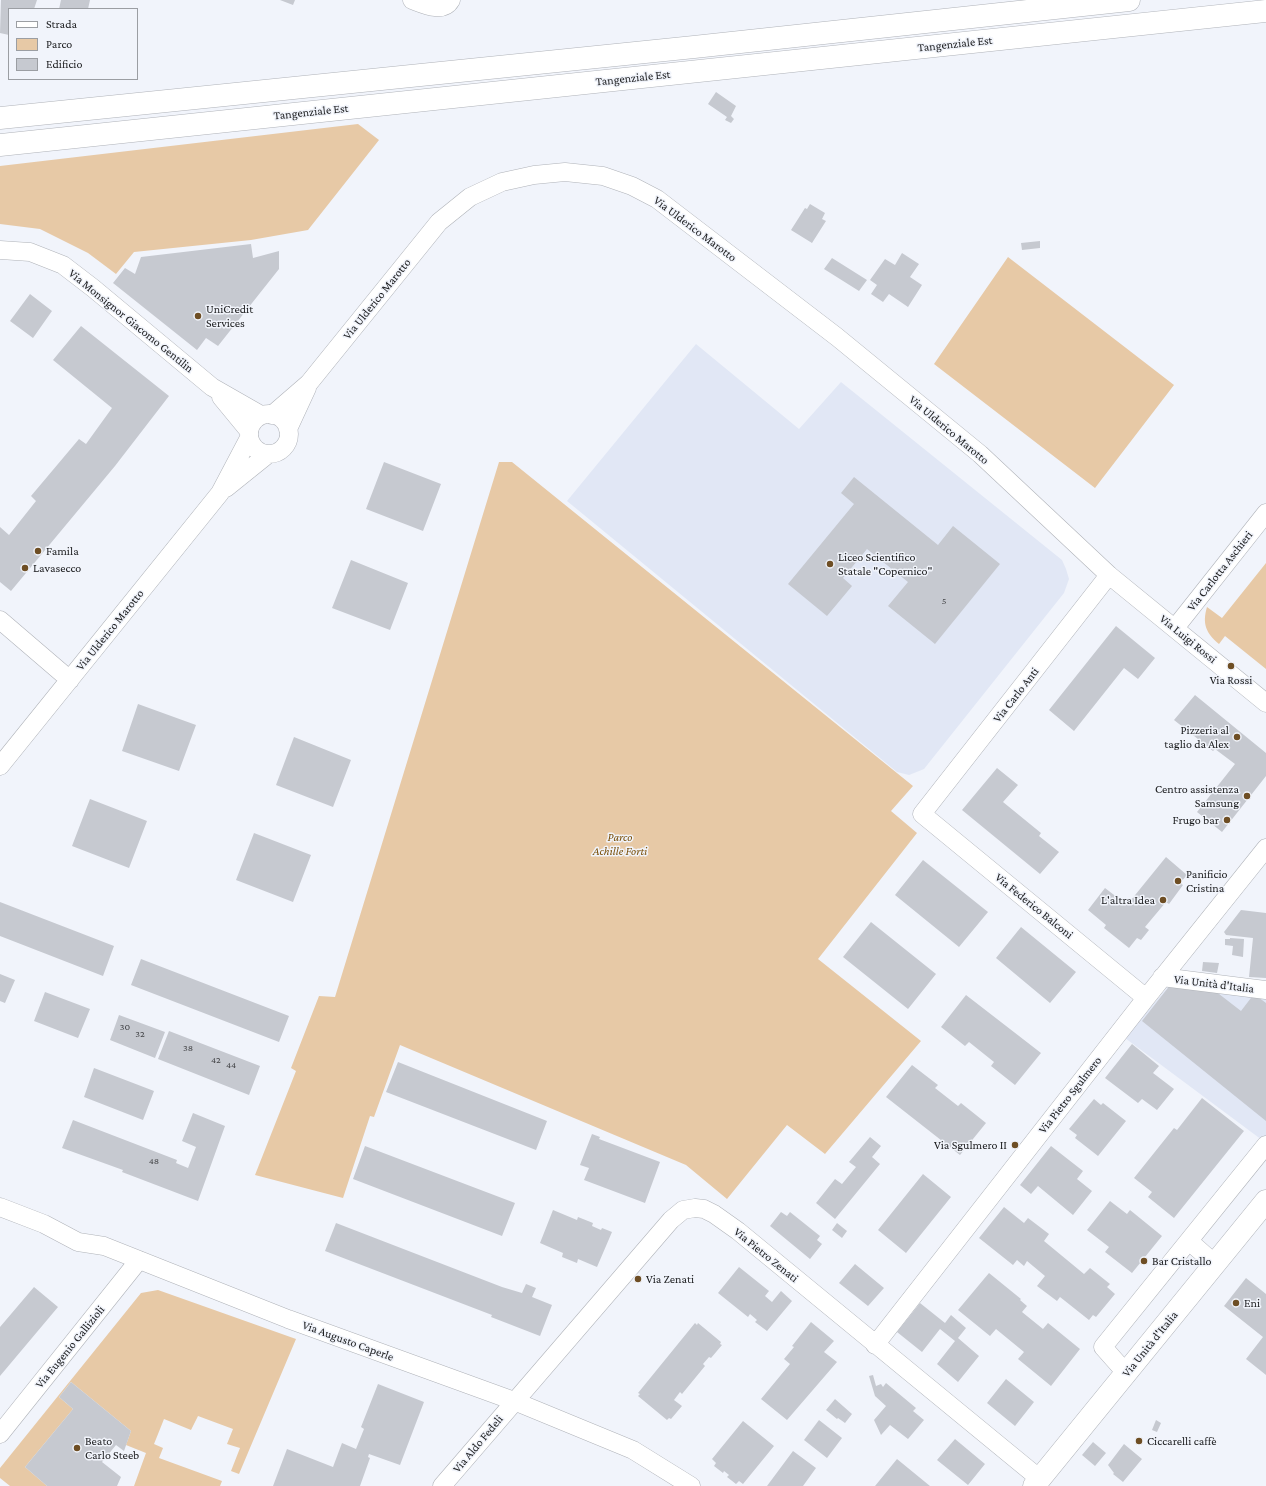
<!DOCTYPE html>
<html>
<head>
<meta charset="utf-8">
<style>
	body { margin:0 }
	#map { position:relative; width:1266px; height:1486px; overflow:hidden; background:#f1f4fb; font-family:"Crimson Pro",serif }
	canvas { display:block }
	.legend { position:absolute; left:8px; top:8px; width:130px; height:72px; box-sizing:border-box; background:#f1f4fb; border:1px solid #9b9ea3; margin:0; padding:5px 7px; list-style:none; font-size:12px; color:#1b1c1e }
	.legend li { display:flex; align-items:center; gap:8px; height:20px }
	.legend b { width:20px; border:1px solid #9b9ea3 }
</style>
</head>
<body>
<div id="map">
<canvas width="1266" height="1486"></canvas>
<ul class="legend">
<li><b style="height:5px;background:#fff"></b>Strada</li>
<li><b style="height:11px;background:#e7c9a6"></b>Parco</li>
<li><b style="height:11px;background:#c6c9d0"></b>Edificio</li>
</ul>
</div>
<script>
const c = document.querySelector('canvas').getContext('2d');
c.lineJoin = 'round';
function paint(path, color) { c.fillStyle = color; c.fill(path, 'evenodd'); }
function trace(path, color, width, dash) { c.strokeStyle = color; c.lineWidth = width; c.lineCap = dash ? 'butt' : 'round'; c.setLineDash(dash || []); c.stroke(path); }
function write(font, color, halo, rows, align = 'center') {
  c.font = font + ' "Crimson Pro",serif'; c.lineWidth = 3; c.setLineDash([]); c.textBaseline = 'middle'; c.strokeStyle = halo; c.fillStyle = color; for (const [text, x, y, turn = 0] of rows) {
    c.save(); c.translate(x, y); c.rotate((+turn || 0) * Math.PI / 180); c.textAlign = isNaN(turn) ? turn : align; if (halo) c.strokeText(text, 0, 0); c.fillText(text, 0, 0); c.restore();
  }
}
paint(new Path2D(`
	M696,344L799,429L841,382L1062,560L1066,569L1069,579L1064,593L924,769L909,775L897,772L567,501Z
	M1177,976L1266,990V1143L1125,1038Z`), '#e1e7f5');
paint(new Path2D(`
	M358,124L379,140L308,230L251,240L134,252L116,274L88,253L40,229L0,224V166Z
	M1008,257L1174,385L1095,488L934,364Z
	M499,462H512L913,786L891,811L917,833L818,959L921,1041L825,1154L787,1125L727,1199L686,1165L400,1045L374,1117L370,1116L343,1198L255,1175L296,1071L291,1068L319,996L335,997Z
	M1266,563V669L1225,636L1219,644C1206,633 1202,624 1207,607L1222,618Z
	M158,1290L296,1339L239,1474L231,1471L240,1448L227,1444L233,1429L198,1416L191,1430L164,1419L154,1444L163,1448L159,1458L222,1481L220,1486H134L146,1453L126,1445L131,1431L71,1382L59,1397L73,1409L25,1467L47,1486H10L0,1478V1468L141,1293Z`), '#e7c9a6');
paint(new Path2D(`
	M1,0H37L34,9H9V35L0,33Z
	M61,0H90L88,9H59Z
	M280,0H295L293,5Z
	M716,92L736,106L731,116L734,119L731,123L725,120L727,117L708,104Z
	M810,204L825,213L822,219L826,221L812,243L791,230L805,208L807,209Z
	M1040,241V248L1022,250L1021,243Z
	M251,244L253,258L279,251V269L218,346L206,338L197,350L113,283L125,268L135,274L141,257Z
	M902,253L919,264L910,277L922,285L908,307L889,294L883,302L871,294L877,285L870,280L885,259L895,265Z
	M832,258L867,280L859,291L824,269Z
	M30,294L52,311L33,338L10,321Z
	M81,326L169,396L115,466L11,591L0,582V527L9,535L36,501L31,496L79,439L86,444L112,408L53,360Z
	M384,462L441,484L423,531L366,509Z
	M854,477L938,545L953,526L1000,564L935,644L888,606L908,582L867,549L843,578L852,586L827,616L788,584L854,504L841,493Z
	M351,560L408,583L390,630L332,608Z
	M1116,626L1155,658L1138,679L1124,668L1074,731L1049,710Z
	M1195,695L1266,753V776L1222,832L1197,812L1235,764L1215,749L1213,751L1174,720Z
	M138,704L196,725L179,771L122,751Z
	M294,737L351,760L333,807L276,785Z
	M997,768L1018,785L1003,802L1041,833L1039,836L1059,852L1040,874L962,810Z
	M90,799L147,821L129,868L72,846Z
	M254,833L311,855L293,902L236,880Z
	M1166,857L1187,875L1180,883L1183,885L1169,904L1166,902L1145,927L1149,930L1141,940L1137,938L1129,948L1104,928L1106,925L1088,910L1105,888L1127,905Z
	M923,860L988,912L959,947L895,895Z
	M0,902L114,946L103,976L0,936Z
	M1241,910L1266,913V978L1249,977L1253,938L1226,935L1224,932Z
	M871,922L936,974L908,1009L843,957Z
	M1021,927L1076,972L1050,1003L996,958Z
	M1230,938L1244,939L1243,957L1232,955L1233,946L1225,945V939H1230Z
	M141,959L289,1016L279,1042L131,985Z
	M1203,962L1219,963L1217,973L1202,971Z
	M0,974L15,980L5,1003L0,1001Z
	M1171,984L1210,987L1241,1011L1254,994L1266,1003V1121L1142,1021Z
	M45,992L90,1009L78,1038L34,1021Z
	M966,995L1041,1053L1015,1085L991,1066L994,1062L969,1042L965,1046L941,1027Z
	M119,1015L165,1032L155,1058L110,1040Z
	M169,1031L260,1066L249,1095L158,1059Z
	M1132,1044L1159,1066L1153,1073L1174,1089L1157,1110L1142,1099L1138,1103L1105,1078Z
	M398,1062L547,1121L536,1150L386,1092Z
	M912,1065L938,1085L935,1088L958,1106L961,1103L986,1123L960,1155L886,1097Z
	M94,1068L154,1091L143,1120L84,1097Z
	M1202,1098L1244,1131L1174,1218L1148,1197L1152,1192L1134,1178L1174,1128L1177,1130Z
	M1094,1099L1101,1105L1103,1103L1126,1121L1098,1156L1075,1138L1077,1135L1069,1129Z
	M193,1113L225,1126L198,1201L122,1172L123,1170L62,1148L73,1120L177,1160L176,1163L188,1168L196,1147L182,1141Z
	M592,1134L600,1137L599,1139L660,1162L645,1203L584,1180L589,1168L580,1165Z
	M870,1137L881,1146L872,1157L880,1164L835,1219L816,1203L835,1179L842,1184L856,1167L849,1162Z
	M365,1146L515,1203L502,1236L353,1179Z
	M1051,1146L1083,1171L1077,1179L1092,1191L1073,1215L1038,1186L1031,1194L1020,1185Z
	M923,1174L951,1197L906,1253L878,1230Z
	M1110,1201L1127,1214L1130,1210L1162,1236L1132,1273L1105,1252L1109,1247L1087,1230Z
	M1004,1207L1024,1223L1028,1218L1049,1234L1044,1241L1084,1274L1090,1268L1110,1284L1107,1287L1115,1294L1096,1317L1093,1315L1089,1320L1060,1297L1057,1301L1037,1286L1045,1276L1027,1261L1024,1266L1017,1260L1013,1265L979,1238Z
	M553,1210L577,1220L578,1217L593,1223L592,1226L601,1230L602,1228L612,1232L597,1267L578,1259L577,1263L562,1257L563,1253L540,1243Z
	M781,1212L787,1216L790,1212L820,1236L817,1240L822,1244L810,1259L770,1226Z
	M336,1223L502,1287L522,1293L526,1284L536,1288L532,1297L552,1305L540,1336L491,1317L492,1315L325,1251Z
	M837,1223L847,1231L842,1238L832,1230Z
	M855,1264L884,1288L868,1306L839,1283Z
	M739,1267L769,1291L765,1296L772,1302L781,1291L792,1301L767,1331L755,1322L757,1320L750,1314L748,1317L718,1293Z
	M989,1273L1021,1299L1020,1300L1027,1306L1022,1312L1043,1329L1048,1323L1080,1349L1051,1386L1018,1359L1024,1352L996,1329L990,1336L958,1310Z
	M1246,1278L1266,1294V1375L1246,1359L1263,1337L1224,1306Z
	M34,1287L58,1307L0,1376V1327Z
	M920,1303L945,1323L951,1315L966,1328L958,1338L979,1356L958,1382L937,1364L955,1341L940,1329L922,1352L897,1332Z
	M811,1322L834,1341L824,1352L837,1362L787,1420L761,1399L790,1364L784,1359L794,1347L792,1346Z
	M695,1323L697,1325L698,1323L721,1342L720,1344L722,1345L711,1358L709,1357L703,1364L705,1366L682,1394L680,1392L674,1400L682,1406L671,1419L669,1418L667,1420L638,1396L640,1394L638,1393Z
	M873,1375L876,1386L881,1384L883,1387L886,1383L916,1408L913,1411L924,1420L908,1439L890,1425L881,1435L874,1420L886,1406L875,1396L869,1376Z
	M1006,1379L1034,1402L1015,1426L987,1403Z
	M71,1382L131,1431L124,1451L116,1445L102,1462L121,1477L117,1486H47L25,1467L73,1409L59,1397Z
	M378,1384L424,1402L400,1465L369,1454L368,1457L370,1458L360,1486H273L287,1449L333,1467L342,1443L356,1449L364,1429L361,1427Z
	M835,1399L852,1414L845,1423L838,1418L837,1419L826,1410Z
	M819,1420L842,1438L827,1458L804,1440Z
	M1156,1420L1161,1423L1157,1432L1152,1430Z
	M743,1421L774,1446L743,1484L739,1481L736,1484L727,1477L729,1475L724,1471L723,1473L714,1466L716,1463L712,1459Z
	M955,1439L985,1464L968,1485L937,1460Z
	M1093,1442L1106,1453L1095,1466L1082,1455Z
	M1124,1444L1142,1459L1123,1482L1113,1474L1114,1473L1108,1465Z
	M793,1451L816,1468L803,1486H767Z
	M897,1459L930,1486H875Z`), '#c6c9d0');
const minor = new Path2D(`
	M412,0C423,4 443,14 451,0
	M0,250L30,252L63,265L93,288L212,387L261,415
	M221,397L249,431
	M249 434a20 20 0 1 1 40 0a20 20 0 1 1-40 0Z
	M272,415L309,383L439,222L470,197L502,182L534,175L565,172L603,176L632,186L657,199L837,337L980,454L1109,575L1266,703
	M288,429L307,388
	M226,488L267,455
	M1109,575L922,814L1146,998
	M0,620L70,680
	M1175,628L1266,513
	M0,766L220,493L249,438
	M1162,977L1266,990
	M0,1207L44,1224L78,1242L104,1246L288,1319L514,1401L633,1450L691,1486
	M1189,1241L1215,1264
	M875,1345L1146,998L1266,848
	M1126,1373L1103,1347L1266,1145
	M0,1434L139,1260
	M442,1486L671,1220L683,1210L695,1208L704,1209L714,1214L738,1231L1040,1479`);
const major = new Path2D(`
	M1034,1486L1266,1201`);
const highway = new Path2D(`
	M0,118L694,47L1129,0
	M0,145L1266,11`);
trace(minor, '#afb2b8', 19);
trace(major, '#afb2b8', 23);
trace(highway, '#afb2b8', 23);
trace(minor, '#fff', 18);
trace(major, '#fff', 22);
trace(highway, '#fff', 22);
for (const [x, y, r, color] of [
	[198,316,4,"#6e4e24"],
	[38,551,4,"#6e4e24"],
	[830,564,4,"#6e4e24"],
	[25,568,4,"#6e4e24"],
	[1231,666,4,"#6e4e24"],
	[1237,737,4,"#6e4e24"],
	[1247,796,4,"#6e4e24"],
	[1227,820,4,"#6e4e24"],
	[1178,881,4,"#6e4e24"],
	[1163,900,4,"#6e4e24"],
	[1015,1145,4,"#6e4e24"],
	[1144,1261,4,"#6e4e24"],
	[638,1279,4,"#6e4e24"],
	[1236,1303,4,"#6e4e24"],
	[1139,1441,4,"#6e4e24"],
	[77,1448,4,"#6e4e24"]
]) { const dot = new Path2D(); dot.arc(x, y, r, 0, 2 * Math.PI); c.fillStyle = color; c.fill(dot); trace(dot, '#f1f4fb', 1.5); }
write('10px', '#46474a', null, [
	["5",944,601],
	["30",125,1027],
	["32",140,1034],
	["38",188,1048],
	["42",216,1060],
	["44",231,1065],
	["48",154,1161]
]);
write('12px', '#1b1c1e', '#f1f4fb', [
	["Tangenziale Est",955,44,-6],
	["Tangenziale Est",633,78,-6],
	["Tangenziale Est",311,112,-6],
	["Via Ulderico Marotto",695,229,37],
	["Via Ulderico Marotto",377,299,-51],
	["Via Monsignor Giacomo Gentilin",131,321,39],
	["Via Ulderico Marotto",949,430,40],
	["Via Carlotta Aschieri",1220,571,-52],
	["Via Ulderico Marotto",110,630,-51],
	["Via Luigi Rossi",1188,639,39],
	["Via Carlo Anti",1016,695,-52],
	["Via Federico Balconi",1034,906,39],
	["Via Unità d'Italia",1214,984,7],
	["Via Pietro Sgulmero",1070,1095,-52],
	["Via Pietro Zenati",766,1255,39],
	["Via Augusto Caperle",348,1341,20],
	["Via Unità d'Italia",1150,1344,-51],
	["Via Eugenio Gallizioli",70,1347,-51],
	["Via Aldo Fedeli",478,1444,-50]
]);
write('12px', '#1b1c1e', '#f1f4fb', [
	["UniCredit",206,309],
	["Services",206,323],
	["Famila",46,551],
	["Liceo Scientifico",838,557],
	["Statale \"Copernico\"",838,571],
	["Lavasecco",33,568],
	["Via Rossi",1231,680,"center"],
	["Pizzeria al",1229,730,"right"],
	["taglio da Alex",1229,744,"right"],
	["Centro assistenza",1239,789,"right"],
	["Samsung",1239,803,"right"],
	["Frugo bar",1219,820,"right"],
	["Panificio",1186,874],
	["Cristina",1186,888],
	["L'altra Idea",1155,900,"right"],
	["Via Sgulmero II",1007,1145,"right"],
	["Bar Cristallo",1152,1261],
	["Via Zenati",646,1279],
	["Eni",1244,1303],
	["Beato",85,1441],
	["Carlo Steeb",85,1455],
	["Ciccarelli caffè",1147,1441]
], 'left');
write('italic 12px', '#784d06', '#f1f4fb', [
	["Parco",620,837],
	["Achille Forti",620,851]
]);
</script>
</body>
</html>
